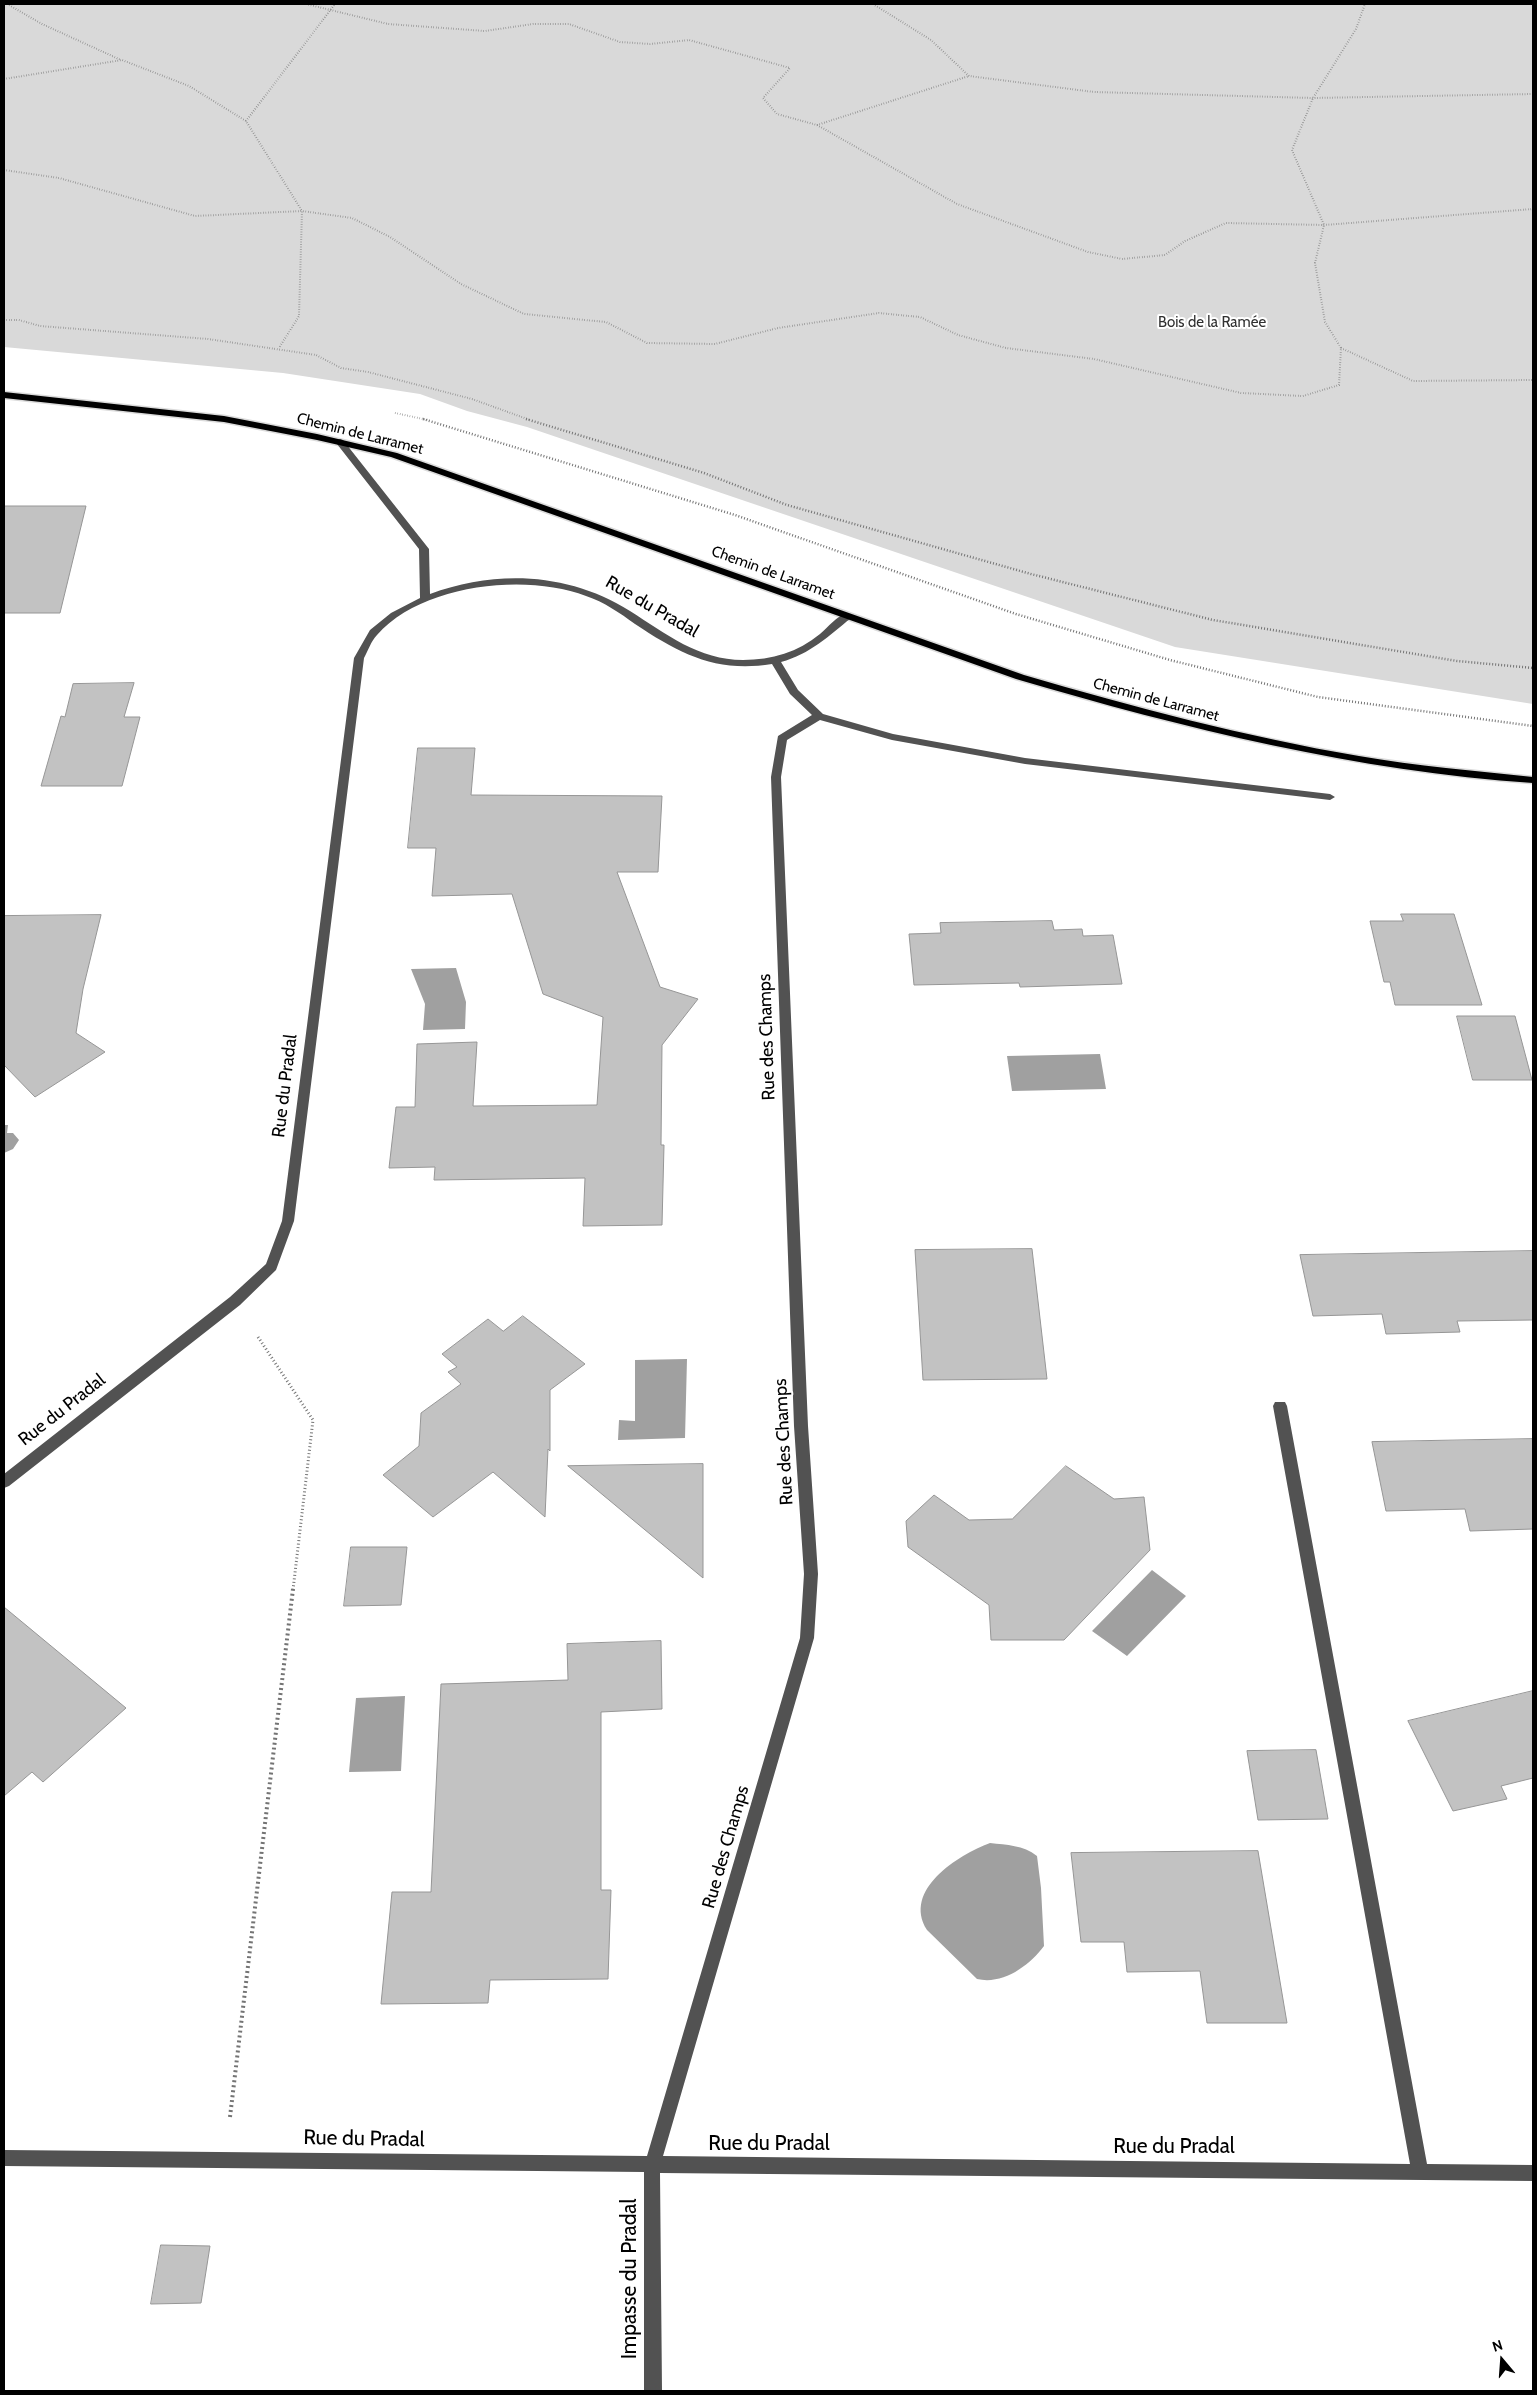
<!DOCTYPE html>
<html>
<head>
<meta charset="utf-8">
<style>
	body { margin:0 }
	#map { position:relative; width:1537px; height:2395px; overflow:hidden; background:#fff; font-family:Cabin,sans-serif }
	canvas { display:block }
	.frame { position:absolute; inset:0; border:5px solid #000; pointer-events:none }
	.north { position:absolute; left:1477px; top:2335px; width:50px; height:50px; -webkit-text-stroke:4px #fff; paint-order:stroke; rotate:342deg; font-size:14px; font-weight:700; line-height:20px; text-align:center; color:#000 }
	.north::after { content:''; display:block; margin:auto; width:18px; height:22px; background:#000; clip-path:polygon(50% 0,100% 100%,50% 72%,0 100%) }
</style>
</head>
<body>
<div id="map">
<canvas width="1537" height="2395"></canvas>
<div class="frame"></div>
<div class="north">N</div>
</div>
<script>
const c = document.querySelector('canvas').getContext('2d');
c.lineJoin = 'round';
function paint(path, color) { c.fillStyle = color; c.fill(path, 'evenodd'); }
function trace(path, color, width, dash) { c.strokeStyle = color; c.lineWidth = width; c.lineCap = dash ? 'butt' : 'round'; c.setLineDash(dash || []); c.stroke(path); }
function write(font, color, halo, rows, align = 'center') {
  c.font = font + ' Cabin,sans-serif'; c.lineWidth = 4; c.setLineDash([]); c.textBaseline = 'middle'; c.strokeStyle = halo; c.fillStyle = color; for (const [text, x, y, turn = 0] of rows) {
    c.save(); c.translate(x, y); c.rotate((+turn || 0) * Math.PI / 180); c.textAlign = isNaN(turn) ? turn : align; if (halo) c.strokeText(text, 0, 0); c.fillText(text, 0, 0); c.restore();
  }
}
paint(new Path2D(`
	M4,4H1533V704L1175,647L527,427L467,411L420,394L283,373L4,347Z`), '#d9d9d9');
paint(new Path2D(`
	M456,968L466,1002L465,1029L423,1030L425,1004L411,969Z
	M1100,1054L1106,1089L1012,1091L1007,1056Z
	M4,1125H8L7,1133H13L19,1140L13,1149L4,1153Z
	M687,1359L685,1438L618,1440L619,1420L635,1421V1360Z
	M1152,1570L1186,1596L1127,1656L1092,1631Z
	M405,1696L401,1771L349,1772L356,1698Z
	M990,1843C1007,1845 1023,1845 1037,1856L1041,1888L1044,1946C1029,1966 1003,1985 977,1979L927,1930C902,1890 958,1855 990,1843Z`), '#a0a0a0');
const building = new Path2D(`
	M4,506H86L60,613H4Z
	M134,683L124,717H140L122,786H41L61,716L65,717L73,684Z
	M418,748H475L471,795L662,796L658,872H617L660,987L698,999L662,1045L661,1145H664L662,1225L583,1226L585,1178L434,1180L435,1167L389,1168L396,1107H415L417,1044L477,1042L473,1106L597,1105L603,1017L543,994L512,894L432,896L436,848H408Z
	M1401,914H1454L1482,1005H1395L1390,982H1384L1370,921H1403Z
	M101,915L83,989L76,1033L105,1052L35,1097L4,1065V916Z
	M1052,921L1054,930L1082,929L1083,936L1113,935L1122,984L1020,987L1019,983L914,985L909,934L941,933L940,923Z
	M1457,1016H1515L1532,1080H1473Z
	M1032,1249L1047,1379L923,1380L915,1250Z
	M1533,1251V1320L1457,1321L1460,1332L1386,1334L1382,1314L1313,1316L1300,1255Z
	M523,1316L585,1364L550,1390V1451L548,1449L545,1517L493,1472L433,1517L383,1475L419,1446L421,1413L461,1384L448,1372L457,1367L442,1354L488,1319L503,1331Z
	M1533,1439V1529L1470,1531L1465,1509L1386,1511L1372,1442Z
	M703,1464V1578L568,1466Z
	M1066,1466L1114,1499L1144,1497L1150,1550L1064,1640H991L989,1605L908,1547L906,1521L934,1495L969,1520L1012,1519Z
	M351,1547H407L401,1605L344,1606Z
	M4,1607L126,1708L43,1782L32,1772L4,1796Z
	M661,1641L662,1709L601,1712V1890H611L608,1979L490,1980L488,2003L381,2004L392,1892H431L441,1684L568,1680L567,1644Z
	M1533,1691V1778L1501,1786L1507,1799L1453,1811L1408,1721Z
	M1316,1750L1328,1819L1258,1820L1247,1751Z
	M1258,1851L1287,2023H1207L1200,1971L1127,1972L1124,1942H1081L1071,1853Z
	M161,2245L210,2246L201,2303L151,2304Z`);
paint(building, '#c2c2c2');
trace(building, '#969696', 1);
const major = new Path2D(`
	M4,392L224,416L317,434L397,453L1024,675C1134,707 1246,737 1359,756C1417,766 1475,771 1533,777V783C1357,771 1186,729 1016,679L391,457L317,440L224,422L4,398Z`);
trace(major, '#dbdbdb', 3);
trace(new Path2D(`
	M7,4L42,24L121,60
	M306,4L388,24L485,31L533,24H569L620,42L650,44L689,40L790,68L763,98L777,114L817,125L957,204L1088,252L1122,259L1165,255L1185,241L1226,223L1324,225L1533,209
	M873,4L931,40L969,76L1094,92L1313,98L1533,94
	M4,79L122,60L189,86L246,121L302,211L299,316L279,348
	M246,121L335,4
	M817,125L969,76
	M4,170L59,178L195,216L302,211L352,218L390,237L461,284L524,314L606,322L647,343L715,344L778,328L879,313L920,317L958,335L1006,348L1094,359L1241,393L1303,396L1339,385L1341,348L1325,322L1315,263L1324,225L1292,150L1313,98L1356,29L1365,4
	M4,320H19L40,326L208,339L316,355L341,368L368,372L472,399L530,420
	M1341,348L1413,381L1533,380
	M395,413L428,420`), '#747474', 2, [0.5, 2]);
trace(new Path2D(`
	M423,419L735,515L1016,614L1170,660L1318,697L1533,726
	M526,419L704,473L787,505L1031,574L1213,620L1457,661L1533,668`), '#747474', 2.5, [1, 2]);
trace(new Path2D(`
	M258,1337L313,1420L293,1590`), '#747474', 3, [1, 2.5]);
trace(new Path2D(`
	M230,2117L293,1589`), '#747474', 4, [2, 3]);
paint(new Path2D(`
	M340,439L343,440L429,549L430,594C497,569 570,573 630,611C666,634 699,660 743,660C772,660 798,652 820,634C828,627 837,616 847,613L852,616L851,618C829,636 810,654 781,662L798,690L823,714L893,734L1025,758L1330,794L1335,797L1330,800L1025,764L892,740L820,720L787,740L781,777L808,1426L818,1574L814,1638L663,2156L1410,2164L1273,1406L1275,1402H1285L1287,1406L1427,2164L1533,2165V2181L660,2173L662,2391H644V2172L4,2166V2150L647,2156L800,1638L804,1574L794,1426L771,777L778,736L812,715L790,694L772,664C716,673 680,654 635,624C620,613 604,602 586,596C526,573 422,584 377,635C371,641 368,651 364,658L294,1221L276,1270L240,1305L9,1486L4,1488V1474L230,1297L266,1264L282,1221L354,658L370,630L391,613L420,598L419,549L337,444V440Z`), '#525252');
paint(major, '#000');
write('15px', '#303030', '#fff', [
	["Bois de la Ramée",1212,323]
]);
write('15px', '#000', '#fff', [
	["Chemin de Larramet",360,434,14],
	["Chemin de Larramet",773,573,20],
	["Chemin de Larramet",1156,700,15]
]);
write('18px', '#000', '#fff', [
	["Rue du Pradal",652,607,30],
	["Rue des Champs",767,1037,-92],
	["Rue du Pradal",285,1086,-83],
	["Rue du Pradal",62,1410,-38],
	["Rue des Champs",784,1442,-93],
	["Rue des Champs",726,1847,-74]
]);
write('21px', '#000', '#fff', [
	["Rue du Pradal",364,2139,1],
	["Rue du Pradal",769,2144],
	["Rue du Pradal",1174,2147],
	["Impasse du Pradal",630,2279,-90]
]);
</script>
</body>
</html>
